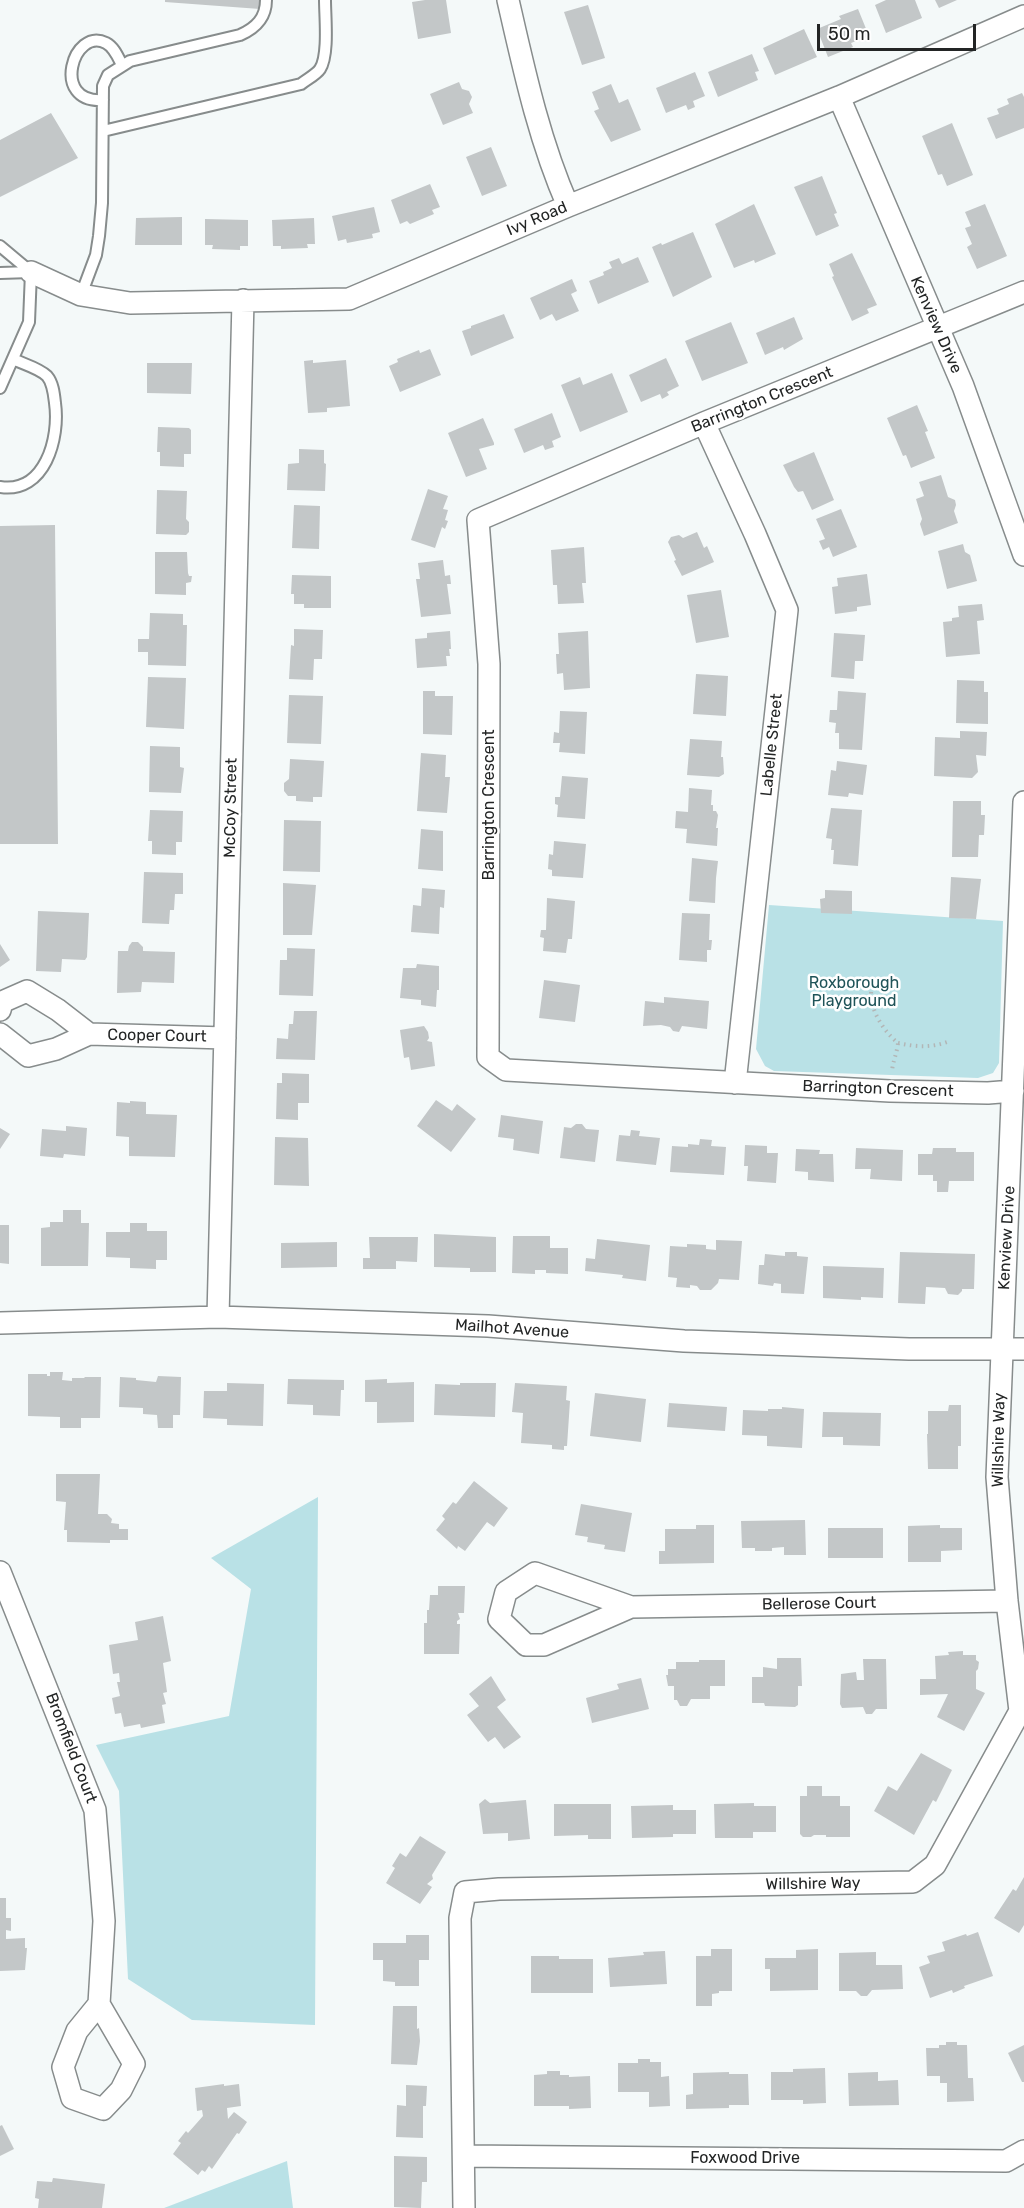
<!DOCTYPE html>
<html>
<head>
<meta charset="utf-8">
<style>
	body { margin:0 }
	#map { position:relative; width:1024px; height:2208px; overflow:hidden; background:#f4f9f9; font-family:Rubik,sans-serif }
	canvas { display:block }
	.scale { position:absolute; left:817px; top:24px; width:159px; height:27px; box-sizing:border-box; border:3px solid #232525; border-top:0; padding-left:8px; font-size:18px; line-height:21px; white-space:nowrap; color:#232525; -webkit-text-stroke:4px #fff; paint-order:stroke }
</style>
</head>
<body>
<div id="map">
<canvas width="1024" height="2208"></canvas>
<div class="scale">50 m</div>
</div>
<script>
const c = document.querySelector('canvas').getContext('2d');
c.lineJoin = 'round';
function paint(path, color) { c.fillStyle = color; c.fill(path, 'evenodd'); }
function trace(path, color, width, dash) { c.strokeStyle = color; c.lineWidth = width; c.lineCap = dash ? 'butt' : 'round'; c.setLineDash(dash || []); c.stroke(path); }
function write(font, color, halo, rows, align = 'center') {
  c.font = font + ' Rubik,sans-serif'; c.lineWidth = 5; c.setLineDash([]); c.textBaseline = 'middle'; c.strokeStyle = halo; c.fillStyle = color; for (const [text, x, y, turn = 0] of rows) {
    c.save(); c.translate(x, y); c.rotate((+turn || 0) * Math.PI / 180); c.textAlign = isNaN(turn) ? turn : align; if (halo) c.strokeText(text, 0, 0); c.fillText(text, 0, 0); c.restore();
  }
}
paint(new Path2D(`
	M769,905L1003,921L999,1063L993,1073L978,1078L774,1071L765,1066L756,1049Z
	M318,1497L315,2025L192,2020L128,1979L119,1791L96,1745L229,1716L251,1589L211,1558Z
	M287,2161L293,2208H164Z`), '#b9e1e6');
paint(new Path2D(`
	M165,0H260V9L165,2Z
	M425,0H446L451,33L418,39L412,2Z
	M886,0H915L922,18L886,33L875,5Z
	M935,0H957L939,8Z
	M588,5L605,58L582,65L564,12Z
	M858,9L869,36L851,43L853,47L828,57L817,29L841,19L839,16Z
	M804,29L817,57L775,75L763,48Z
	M752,54L759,71L755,72L758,80L718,97L708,72Z
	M695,72L705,96L693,101L695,107L688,110L686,105L666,113L656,88Z
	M459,82L462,89L469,91L472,97L469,104L473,113L443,125L430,94Z
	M611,84L619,103L628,99L641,130L611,142L594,111L599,109L592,92Z
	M1022,93L1024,97V128L996,139L987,118L999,114L997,109L1009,104L1007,99Z
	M51,113L78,158L0,197V140Z
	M952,123L973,175L947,186L942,174L938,175L922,136Z
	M491,147L507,186L482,196L466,157Z
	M822,176L837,213L834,214L839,226L816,236L794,187Z
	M430,184L440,207L432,210L434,214L410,224L407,221L400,224L391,200Z
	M754,204L776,254L755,263L754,260L734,268L715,224Z
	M985,204L1007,256L977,269L967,247L972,244L965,228L971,226L965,212Z
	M374,207L380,232L372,234L373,238L347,243L346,239L338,241L332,216Z
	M182,217V245H135L136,218Z
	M314,218L315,244H307L308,248L281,249V246H273L272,220Z
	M205,219L248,220V246H240V250L212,249L213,245H205Z
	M693,232L712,277L673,297L652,247L661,243L662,245Z
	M852,253L877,305L867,309L869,313L852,321L832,277L834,276L829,264Z
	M638,257L649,282L598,304L589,281L604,275L603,272L612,268L609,262L619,258L622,264Z
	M572,279L577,291L571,294L579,311L556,321L552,314L540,320L530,298Z
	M504,314L514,338L471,356L462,331L471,328V326Z
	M794,317L803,339L784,350L783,347L765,355L756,333Z
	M731,322L748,363L702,381L685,341Z
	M430,349L441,375L400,392L389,366L398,362L397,359L419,350L420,353Z
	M666,358L679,386L667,392L669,395L662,399L660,394L641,402L629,375Z
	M313,360V363L346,360L350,406L327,408V412L308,413L304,361Z
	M147,363H192L191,394L147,393Z
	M612,373L628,412L580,432L561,385L580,377L583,385Z
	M917,405L928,431L925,432L935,458L911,468L906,455L903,456L887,418Z
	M552,413L561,437L552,441L554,447L545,450L543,445L524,453L514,429Z
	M483,418L494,443V445L479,449L487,469L466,477L448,433Z
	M158,427L189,428L191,430V454H184V467L160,466V452H157Z
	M299,449L324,450V463L326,464L325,491L287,490L288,464L299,463Z
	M814,452L834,500L812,510L803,491L798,492L794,487L783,465Z
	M941,475L948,497L955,500L956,505L954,511L958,523L924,536L920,524L922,519L916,499L924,496L919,482Z
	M428,489L448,496L443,509L448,510L445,520L448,521L445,529L442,527L435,548L411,540Z
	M157,490L187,491L186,519L189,522V532L186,535L156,534Z
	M294,505L320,506L319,549L292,548Z
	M841,509L857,547L833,557L829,547L823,550L819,541L825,539L816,519Z
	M55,525L58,844H0V526Z
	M697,532L704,548L707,546L714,562L682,576L674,561L676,560L668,542L671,537L679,535L683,538Z
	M963,544L965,552L970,555L977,581L947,589L938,551Z
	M584,547L586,583H582L584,603L558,604L557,585H553L551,550Z
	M155,552H187L188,573L189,576H192L191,582L186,583V595L155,594Z
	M443,560L445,576L450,575L451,584H447L451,614L421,617L416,579H420L418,563Z
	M867,574L871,605L857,607V611L835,614L832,587L838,586L837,578Z
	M292,575L331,576V608H304V604H294V594H291Z
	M721,590L729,637L696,643L687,595Z
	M982,604L984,620L977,621L980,654L946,657L943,622L952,621V618L959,617L958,606Z
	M150,613L183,614V625H187L186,666L148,665V652H138V639H149Z
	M294,629L323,630L322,659H314L313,680L289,679L291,645L294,646Z
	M450,631L451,649H449L450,656H446L447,666L417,668L415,639L427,638V633Z
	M588,631L590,688L564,690L563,673L557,674L556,654H559L558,633Z
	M834,633L865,635L863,661H855L854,679L831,677Z
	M696,674L728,676L726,716L693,714Z
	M148,677L186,678L184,729L146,727Z
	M957,680L984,681V692H988V724L956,723Z
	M423,691H435V696H453L452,735L423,734Z
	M838,691L866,693L862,750L839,749V733H835L836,723L829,722L830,710H837Z
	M289,695L323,696L321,744L287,743Z
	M560,711L587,712L585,754L559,752L560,743H553L554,732L559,733Z
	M960,731L987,732L986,756L976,755L978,772L972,778L934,776L935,737L960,738Z
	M690,739L722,741L721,757H723L724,774L719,777L687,775Z
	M150,746L180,747V767L184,768L181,793L149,792Z
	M421,753L446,755L445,777H450L447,813L417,811Z
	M290,759L324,761L322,797H313V802L296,801V796H288L284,791V783L289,779Z
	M837,761L867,765L863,795L849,793L848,797L828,795L831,770L836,771Z
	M562,776L588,778L585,819L557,817L558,805L555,804V797H560Z
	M689,788L712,790L711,805H713V811H716L718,815L716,828H718L717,846L686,843L687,829L675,828L676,811L688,812Z
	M953,801H981V815H985L984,835H979L978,857H952Z
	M831,808L862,810L858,866L833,864L834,850H831L832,839L826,838Z
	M150,810L183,811L182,842H176V855L152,854V841H148Z
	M284,820L321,821L320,872L283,871Z
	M421,829L443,831V871L418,869Z
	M554,841L586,844L583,878L552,876V870L548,869L549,854L553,855Z
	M692,858L718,861L716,878L715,903L689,901Z
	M144,872L183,873V894H175L174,910H170L169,924L142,923Z
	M951,877L981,879L976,919L949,918Z
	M283,883L316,885L312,935H283Z
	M422,888L445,890L444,908L440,907L439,934L411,932L413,905L421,906Z
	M825,890L852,891V914L821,913L820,899L825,898Z
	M547,898L575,901L572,939H568L566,953L543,951L544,938L540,937L541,930H546Z
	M38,911L89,913L87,957L85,960L62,959L61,972L36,971Z
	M682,913L710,914L709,940H712L711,950H707V962L679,960Z
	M132,942H138L143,947V951L175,952L174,983L142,982L141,992L117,993L118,951H128L129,946Z
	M0,944L10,960L0,967Z
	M287,948L315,949L313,996L279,995L280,960H287Z
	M417,964L439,966V990H437L436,1007L421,1005V1000L400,998L403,968H416Z
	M544,980L580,985L575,1022L539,1018Z
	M664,997L709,1001L707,1029L682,1026L679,1032L673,1031L670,1027L661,1025L643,1026L645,1001L664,1003Z
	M294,1011H317L315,1060L276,1059L277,1038L288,1039L289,1024H293Z
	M424,1026L428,1032L429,1038L427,1041L432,1042L435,1066L411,1070L409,1057L404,1058L400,1030Z
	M282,1073L309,1074V1103H298V1120L276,1119L277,1083H282Z
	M436,1100L452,1111L457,1104L476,1119L451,1152L417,1126Z
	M130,1101L146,1102V1114L177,1115L175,1157L129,1156V1137L116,1136L117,1102L130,1103Z
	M501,1115L543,1121L539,1154L513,1150L514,1139L498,1137Z
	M576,1124H582L586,1129L599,1130L595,1162L560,1158L564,1127L571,1128Z
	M66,1126L87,1128L85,1156L64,1154L63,1158L40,1156L42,1129L66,1131Z
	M0,1128L10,1134L0,1149Z
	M631,1130L640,1131L639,1136L660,1138L656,1165L616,1161L619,1135L630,1136Z
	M275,1137L308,1138L309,1186L274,1185Z
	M700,1139L712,1140L711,1146L726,1147L724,1175L670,1172L672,1146L688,1147V1144L699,1145Z
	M745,1145L767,1146V1153H778L776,1183L747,1181L748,1166H744Z
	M856,1148L903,1150L902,1181L870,1179L871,1169H855Z
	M933,1148H956V1152H974V1181H949L948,1192H937V1181H933V1175H918V1154H932Z
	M796,1149L820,1150L819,1154H833L834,1182L808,1180V1172L795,1171Z
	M63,1210H81V1223H89L88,1266H41V1228L50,1227V1222H63Z
	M130,1223H147V1231H167V1260H156V1269L130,1268V1258L106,1257V1232H130Z
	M0,1225H9V1264L0,1263Z
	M434,1234L496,1237V1272H470V1268L434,1267Z
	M513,1236H550V1248H568V1274L546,1273V1270H535V1274L512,1273Z
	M369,1237H418L417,1262L396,1261V1269H363V1258H370Z
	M597,1239L650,1245L646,1281L622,1278L623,1275L585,1271L586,1258L595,1259Z
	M716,1240L742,1241L739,1280L719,1279L718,1283L711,1290H700L697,1286L690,1285V1288L676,1287L677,1278L668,1277L670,1246L687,1247V1244L706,1245V1249L716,1250Z
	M337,1242V1267L281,1268V1243Z
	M785,1252H797V1256L808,1257L804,1294L781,1293V1284L774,1283L773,1286L758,1284L759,1265H764L765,1254L785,1256Z
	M900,1252L975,1254L974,1289H962V1291L958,1295L948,1294L945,1288L926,1287L925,1304L898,1303Z
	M823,1266L884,1268L883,1298L861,1297V1300L823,1298Z
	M50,1372H63L62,1380L72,1381V1378H84L85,1377H101L100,1418H81V1428H60V1417L28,1416V1374H47V1376H50Z
	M158,1376L181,1377L180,1415H173V1428H158L157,1415L143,1414V1408L119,1407L120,1377L136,1378V1380L156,1382Z
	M288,1379L344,1380V1390H341L340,1416L313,1415V1405L287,1404Z
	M387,1379V1383L414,1382V1422L377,1423V1402H365V1380Z
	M227,1383L264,1384L263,1426L227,1425V1419L203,1418L204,1391H227Z
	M460,1383H496L495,1417L434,1415L435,1384L460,1385Z
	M515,1383L567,1386L566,1400L570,1401L567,1446H564V1450L552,1449V1445L521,1443L523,1413L512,1412Z
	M595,1393L646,1399L641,1442L590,1436Z
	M669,1403L727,1407L725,1431L667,1427Z
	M949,1405H961V1446H958V1469H928L927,1434H928V1411H948Z
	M782,1407L804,1409L802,1448L767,1446V1436L742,1435L743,1410L768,1411V1409H782Z
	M823,1412L881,1413L880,1446L843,1445V1437H822Z
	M56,1474H100L98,1514H107L112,1519L111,1523L119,1524V1529H128V1540H110V1543L67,1542V1530H64L66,1502L56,1501Z
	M474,1481L508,1508L494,1527L487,1522L465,1551L458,1546L457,1549L436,1530L445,1519L442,1516L453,1502L456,1504Z
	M581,1504L632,1513L625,1552L604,1549L605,1545L587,1542L588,1537L575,1535Z
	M805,1520L806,1555H784V1547L772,1548V1551H755V1548H742L741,1521Z
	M696,1525H714V1563L659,1564V1551H665V1529H696Z
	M940,1525V1528H962V1550L941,1551V1562H908V1526Z
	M828,1528H883V1558H828Z
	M438,1586H465L464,1613H458L460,1619L457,1621V1624H460L459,1654H424V1623H427V1610H429L430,1595H438Z
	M163,1616L171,1661L163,1663L167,1692L163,1693L166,1704L162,1705L165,1723L141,1728L140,1724L124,1727L121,1713L115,1714L112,1698L120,1696L117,1682H120L119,1673L113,1674L109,1645L138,1640L135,1622Z
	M963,1651V1655H976V1660L979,1662L978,1669L976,1671V1689L985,1693L964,1731L937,1717L948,1694L920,1695V1679H936L935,1656L949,1655L948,1652Z
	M777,1658H801L802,1686H798V1705L795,1707L765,1706L764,1703H752V1677H763V1667L777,1669Z
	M863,1659H886L887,1709H876L872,1714H866L863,1707L842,1708L840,1704L841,1674L856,1672L857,1680H864Z
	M699,1660H725V1686H710V1699H691L687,1706H680L677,1700H674V1686H668L666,1675H668V1669H676V1662H699Z
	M491,1676L506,1700L497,1707L521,1737L504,1749L495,1737L488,1742L467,1715L479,1706L469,1694Z
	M641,1678L649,1709L592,1723L586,1698L619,1689L617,1684Z
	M921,1753L952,1770L936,1802L933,1800L914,1835L874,1811L888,1786L897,1791Z
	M807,1786H822V1796H840V1806H850V1837H826V1835H814L811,1837H803L800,1834V1796H807Z
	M485,1799L490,1803L526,1800L530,1839L508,1841V1833L483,1834L479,1804Z
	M754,1803V1806H776V1832H753V1838H715L714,1804Z
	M554,1804H611V1839H588V1835L554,1836Z
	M673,1805V1810H696V1834H673V1837L632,1838L631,1806Z
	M420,1836L446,1852L432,1875L433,1879L427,1884L432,1887L420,1904L386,1883L395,1868L392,1866L400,1853L406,1857Z
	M1024,1877V1925L1019,1933L994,1918L1013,1889L1016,1891Z
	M0,1898H6V1918H11V1931L6,1930V1939L25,1938V1948H27L25,1970L0,1971Z
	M978,1932L993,1976L964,1986L965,1988L953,1993L952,1990L930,1998L919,1967L930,1963L927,1956L945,1951L942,1942L966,1934L967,1936Z
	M406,1935H429V1960H419V1986H395V1982L383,1981V1960H373V1943H406Z
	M711,1949H732V1991H719V1993L712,1994V2006H696V1956H711Z
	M818,1949V1990L770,1991V1969H765V1958H796V1950Z
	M665,1951L667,1984L610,1987L608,1958L644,1955L643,1952Z
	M876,1952V1965H902L903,1989L872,1990L867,1996H861L856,1991H839V1953Z
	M531,1956H559V1959H593V1993H531Z
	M393,2006H417V2029L419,2028L420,2041L417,2065L391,2064Z
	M946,2042H957V2045H967L968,2078H973L974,2101L947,2102V2083H940V2076H927L926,2048H939V2045H946Z
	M1024,2045V2082H1022L1008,2053Z
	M638,2059H650V2062H661V2077L669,2076L670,2106L649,2107V2092H618V2063H638Z
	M825,2068L826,2103L803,2104V2100H771V2072H793V2069Z
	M547,2071H560V2075H569V2077L590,2076L591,2108L569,2109V2106H534V2075L547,2074Z
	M729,2072V2074H748L749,2105H729V2108L686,2109V2095L693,2094V2073Z
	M878,2072V2081L898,2080L899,2105L849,2106L848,2073Z
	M224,2084V2086L239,2084L241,2106L227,2108L228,2119L234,2112L247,2122L239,2134L237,2133L212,2169L209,2166L205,2172L202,2170L198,2175L173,2154L181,2143L178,2141L186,2131L188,2133L203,2116L202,2110L197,2111L195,2088Z
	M406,2085L427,2086L426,2106H423V2138L396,2137L397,2105L406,2106Z
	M2,2125L14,2149L0,2156V2126Z
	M394,2156L427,2157V2182H422L421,2208L394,2207Z
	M53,2178L105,2184L102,2208H38L39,2199L35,2198L37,2181L52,2182Z`), '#c3c7c8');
const lane = new Path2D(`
	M103,100C50,104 73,26 106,43C114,47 118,57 122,65
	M103,131L301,84C307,79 316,75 320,69C329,55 325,17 325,0
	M0,246L31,272
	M0,273L31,272
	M81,295L96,255L99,236L102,203L103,86L108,75L130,61L240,35C256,28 266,18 266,0
	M0,388L29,322L31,272
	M0,487C45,494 60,438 55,403C54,394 53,383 47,376C39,368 23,364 13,359`);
const street = new Path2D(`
	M508,0C524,70 539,140 568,206
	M839,97L963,386L1024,555
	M31,272L81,295L130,303L349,299L568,206L839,97L1024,16
	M704,423L755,534L787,610L735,1083
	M0,1010L2,1002L27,991L58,1010L89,1034
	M0,1034L28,1056L56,1049L89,1034L225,1038
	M1013,1091L988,1093L890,1091L506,1070L488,1057L489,664L478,520L704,423L1024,292
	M218,1317L243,300
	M0,1323L218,1317L488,1326L684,1341L909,1349H1024
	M0,1572L95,1810L104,1921L99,2004L134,2064L121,2090L103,2109L72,2098L63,2067L77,2031L99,2004
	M631,1607L544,1645H526L499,1619L506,1592L535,1573L631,1607L1007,1601
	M464,2156L1006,2161L1024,2151
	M464,2208L460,1918L465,1892L499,1889L913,1882L935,1865L1020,1711L1007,1601L997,1477L1024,802`);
trace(lane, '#878c8c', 14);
trace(street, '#878c8c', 24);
trace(new Path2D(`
	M872,986C867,1006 883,1031 898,1043C897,1053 893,1061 892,1071
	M898,1043C916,1047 932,1048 950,1041`), '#b2b6b6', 4, [1.5, 4.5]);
trace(lane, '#fff', 10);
trace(street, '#fff', 21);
write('16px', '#232525', '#fff', [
	["Ivy Road",537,219,-23],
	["Kenview Drive",936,325,66],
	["Barrington Crescent",762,400,-22],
	["Labelle Street",772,745,-84],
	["Barrington Crescent",489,805,-90],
	["McCoy Street",231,808,-89],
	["Cooper Court",157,1036,1],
	["Barrington Crescent",878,1089,2],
	["Kenview Drive",1007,1238,-87],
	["Mailhot Avenue",512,1329,4],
	["Willshire Way",999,1440,-89],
	["Bellerose Court",819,1604,-1],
	["Bromfield Court",71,1748,69],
	["Willshire Way",813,1884,-1],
	["Foxwood Drive",745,2158]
]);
write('16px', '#1f5358', '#fff', [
	["Roxborough",854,983],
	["Playground",854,1001]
]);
</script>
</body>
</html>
